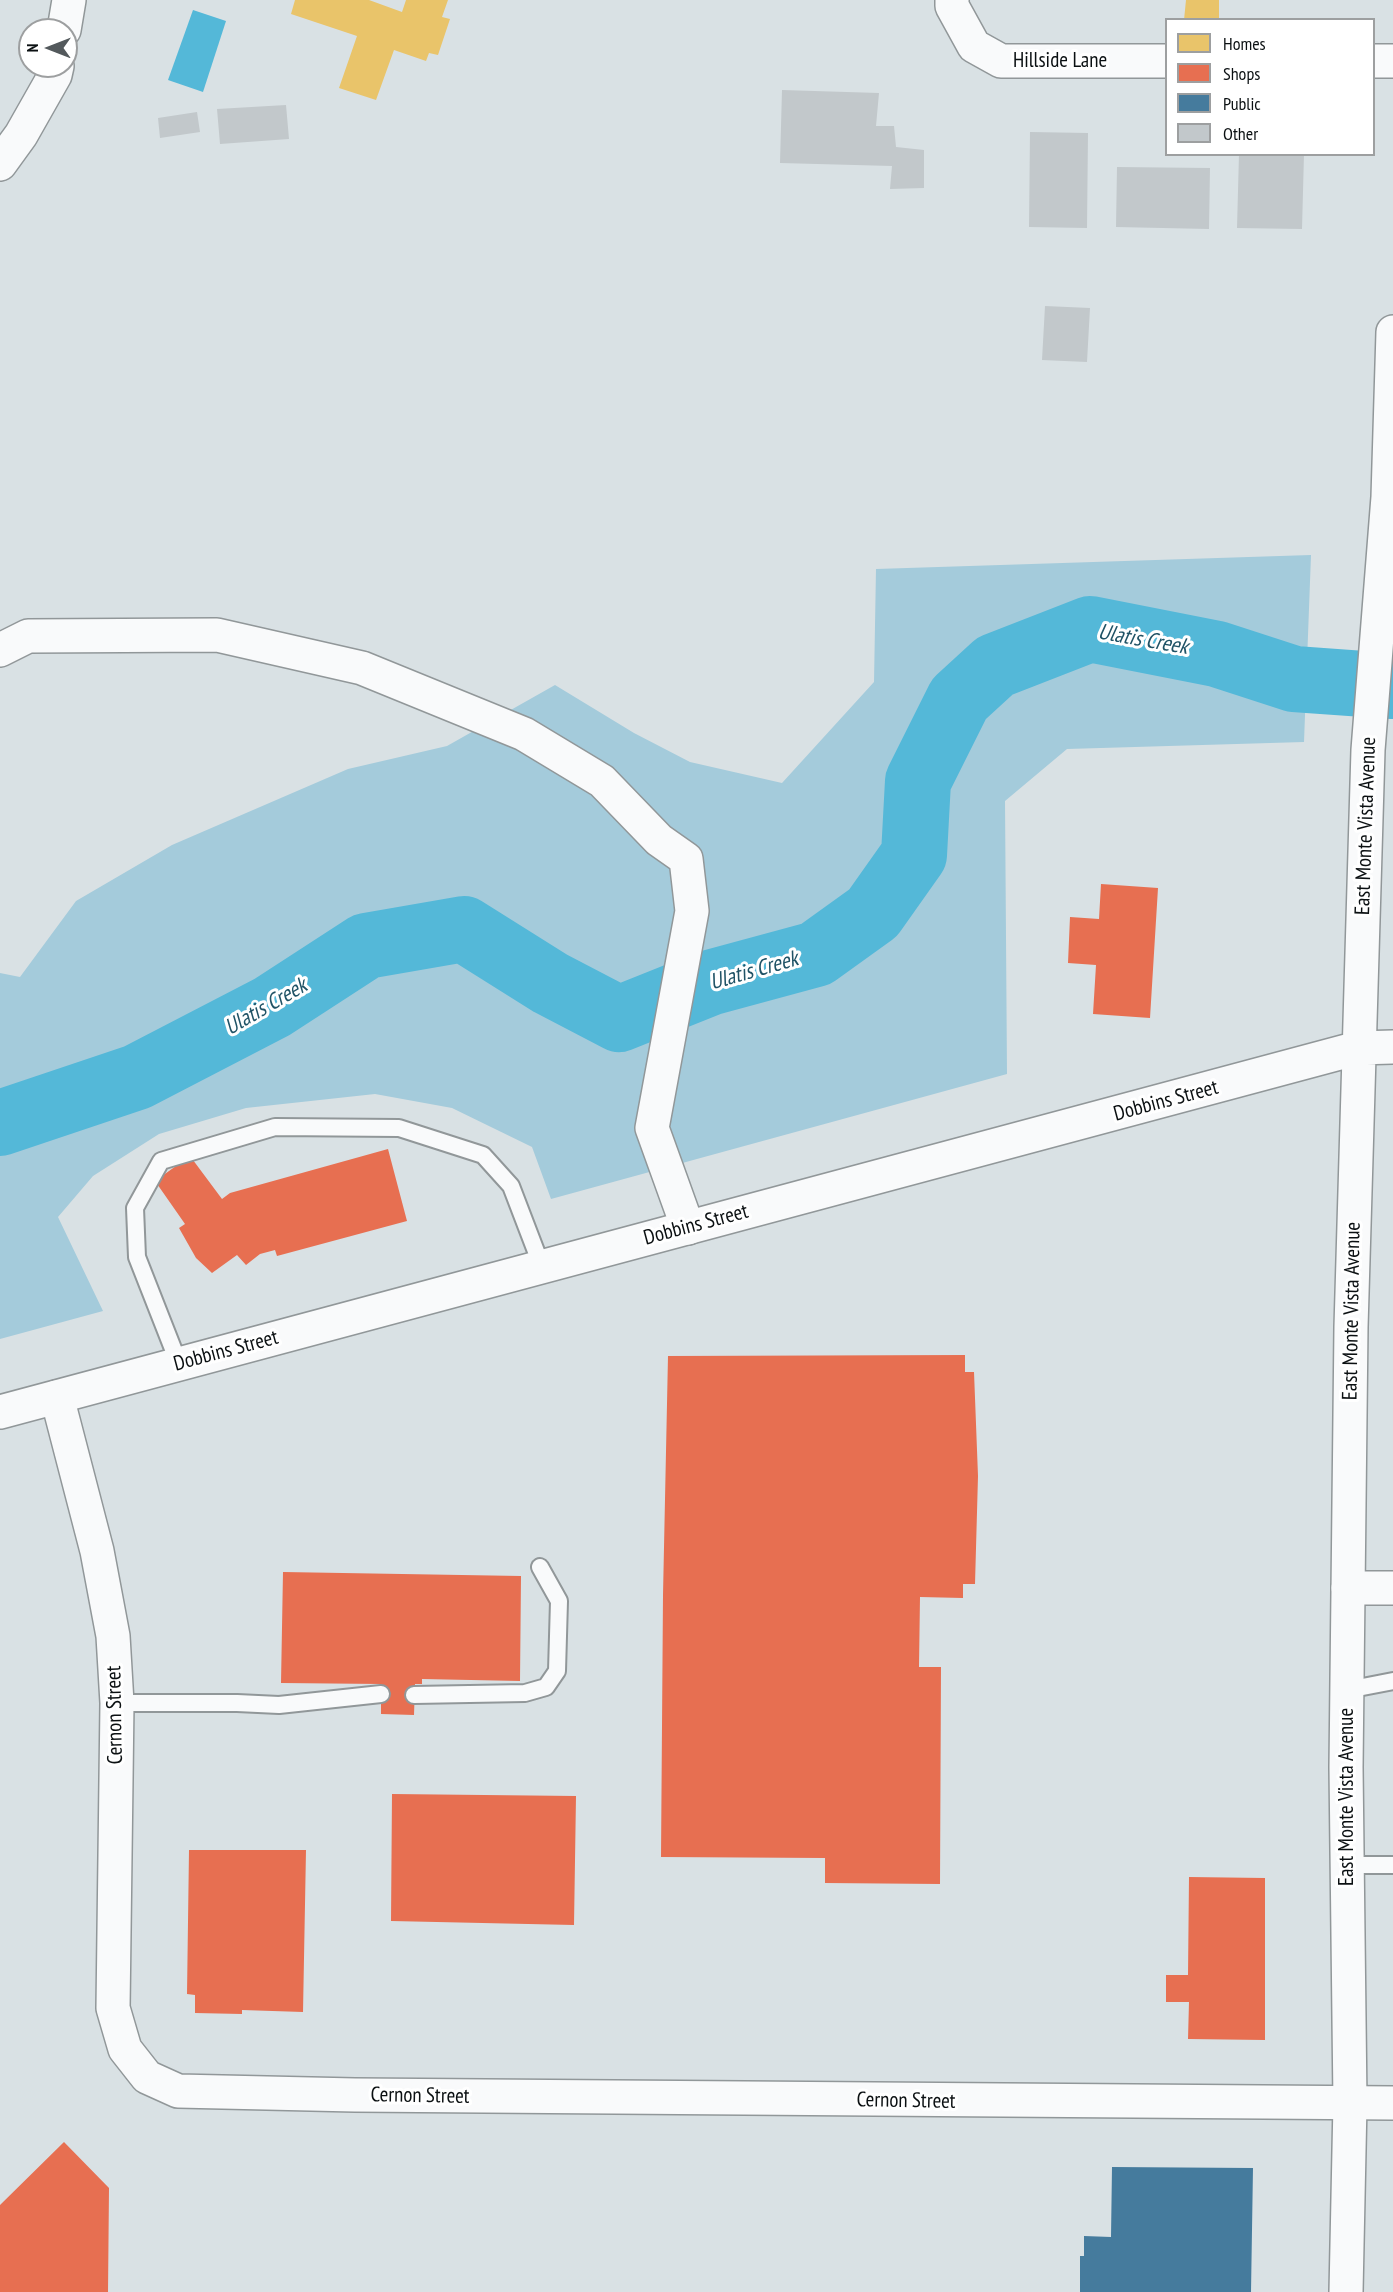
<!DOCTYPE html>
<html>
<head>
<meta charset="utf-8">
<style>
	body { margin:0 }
	#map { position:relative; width:1393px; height:2292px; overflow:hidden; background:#d9e1e4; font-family:"PT Sans Narrow",sans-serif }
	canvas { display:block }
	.legend { position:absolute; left:1165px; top:18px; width:210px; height:138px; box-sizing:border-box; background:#fff; border:2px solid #9d9fa0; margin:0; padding:8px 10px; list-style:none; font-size:18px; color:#0b1012 }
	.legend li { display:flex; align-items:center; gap:12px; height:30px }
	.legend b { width:30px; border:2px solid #9d9fa0 }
	.north { position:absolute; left:18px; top:18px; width:60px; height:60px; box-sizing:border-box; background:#fff; border:2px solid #9d9fa0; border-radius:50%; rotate:270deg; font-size:16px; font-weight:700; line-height:24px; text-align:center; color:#0b1012 }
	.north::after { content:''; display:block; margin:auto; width:21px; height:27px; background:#53595c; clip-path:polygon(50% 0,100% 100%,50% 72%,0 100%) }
</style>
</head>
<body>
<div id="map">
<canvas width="1393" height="2292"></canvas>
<ul class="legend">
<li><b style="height:16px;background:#e9c46a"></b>Homes</li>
<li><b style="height:16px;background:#e76f51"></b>Shops</li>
<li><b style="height:16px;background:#457b9d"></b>Public</li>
<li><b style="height:16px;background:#c2c8cb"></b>Other</li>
</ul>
<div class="north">N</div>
</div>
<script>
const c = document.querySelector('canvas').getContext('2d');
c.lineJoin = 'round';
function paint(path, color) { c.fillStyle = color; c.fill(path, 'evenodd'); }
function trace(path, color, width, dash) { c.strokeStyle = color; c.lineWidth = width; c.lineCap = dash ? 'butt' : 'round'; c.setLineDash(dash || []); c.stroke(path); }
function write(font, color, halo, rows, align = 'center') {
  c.font = font + ' "PT Sans Narrow",sans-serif'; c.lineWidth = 6; c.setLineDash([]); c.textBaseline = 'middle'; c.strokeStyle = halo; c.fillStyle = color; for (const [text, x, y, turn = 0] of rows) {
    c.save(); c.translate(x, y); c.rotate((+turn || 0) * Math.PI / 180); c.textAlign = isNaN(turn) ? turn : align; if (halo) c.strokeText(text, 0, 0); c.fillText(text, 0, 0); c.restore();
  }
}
paint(new Path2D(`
	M1311,555L1304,742L1067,749L1005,801L1007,1074L551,1199L532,1147L452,1108L375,1094L246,1108L159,1134L93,1176L58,1217L103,1311L0,1339V973L20,977L76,901L172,845L348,769L447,746L555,685L634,733L690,762L782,783L874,682L876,569Z`), '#a4cbdb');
paint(new Path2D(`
	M193,10L226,21L203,92L168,80Z`), '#54b8d8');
paint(new Path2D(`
	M295,0H369L402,12L406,0H448L442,17L450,19L438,55L429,53L426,61L394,50L376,100L339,88L357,36L291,14Z
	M1186,0H1219V20H1184Z`), '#e9c46a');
paint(new Path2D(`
	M1101,884L1158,888L1150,1018L1093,1014L1096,965L1068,963L1070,917L1099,919Z
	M388,1149L407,1221L277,1256L275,1250L260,1254L246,1265L237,1255L212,1273L196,1258L179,1228L185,1224L155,1181L190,1156L222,1199L230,1193Z
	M965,1355V1372H974L978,1476L975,1584H963V1598L920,1597L919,1667H941L940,1884L825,1883V1858L661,1857L663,1595L668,1356Z
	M283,1572L521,1576L520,1681L422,1679V1684H415L414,1715L381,1714V1684L281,1683Z
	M392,1794L576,1796L574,1925L391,1921Z
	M189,1850H306L303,2012L242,2010V2014L195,2013V1995L187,1994Z
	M1189,1877L1265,1878V2040L1188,2039L1189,2002H1166V1975H1188Z
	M64,2142L109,2188L108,2292H0V2205Z`), '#e76f51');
paint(new Path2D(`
	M1112,2167L1253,2168L1251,2292H1080V2256H1084V2236L1111,2237Z`), '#457b9d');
trace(new Path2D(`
	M0,1123L137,1077L272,1007L366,946L464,929L550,983L619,1019L709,983L816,954L873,913L914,855L918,781L959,699L995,666L1090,629L1217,654L1294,679L1393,686`), '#54b8d8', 66);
paint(new Path2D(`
	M782,90L879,93L876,126H894L896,147L924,150V188L890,189L892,166L780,163Z
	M286,105L289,139L220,144L217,109Z
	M197,112L200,132L160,138L158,118Z
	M1030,132L1088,133L1087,228L1029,227Z
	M1239,154H1304L1302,229L1237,228Z
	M1117,167L1210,168L1209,229L1116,227Z
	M1045,306L1090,308L1087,362L1042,360Z`), '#c2c8cb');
const lane = new Path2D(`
	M179,1364L137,1257L135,1208L161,1161L275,1127L399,1128L483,1155L511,1186L542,1267
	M1347,1690L1393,1681
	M414,1695L525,1693L546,1687L557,1671L559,1601L540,1567
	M117,1703H237L279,1705L381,1694
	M1346,1865H1393`);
const street = new Path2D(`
	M952,0V6L974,46L1001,61H1166
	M64,30L69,0
	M1374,61H1393
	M0,164L21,135L55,75L57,66
	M0,650L28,636L217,635L362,668L524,734L602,781L659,840L686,859L692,911L652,1128L688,1228
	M57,1397L97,1551L113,1636L117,1703L113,2008L125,2049L147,2077L178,2091L355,2095L1393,2103
	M1348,1588H1393`);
const secondary = new Path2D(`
	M0,1412L1358,1048L1393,1047
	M1346,2292L1350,2103L1346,1767L1351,1327L1368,750L1388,497L1393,332`);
trace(lane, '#919799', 20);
trace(street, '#919799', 36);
trace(secondary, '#919799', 36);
trace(lane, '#f9fafb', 16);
trace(street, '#f9fafb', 33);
trace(secondary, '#f9fafb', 33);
write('21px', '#0b1012', '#fff', [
	["Hillside Lane",1060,61],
	["East Monte Vista Avenue",1366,826,-88],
	["Dobbins Street",1166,1101,-15],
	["Dobbins Street",696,1225,-15],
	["East Monte Vista Avenue",1352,1311,-89],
	["Dobbins Street",226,1351,-15],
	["Cernon Street",115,1715,-91],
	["East Monte Vista Avenue",1347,1797,-90],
	["Cernon Street",420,2096,1],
	["Cernon Street",906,2101,1]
]);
write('italic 22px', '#205366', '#fff', [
	["Ulatis Creek",1143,640,10],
	["Ulatis Creek",754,971,-16],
	["Ulatis Creek",266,1007,-30]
]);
</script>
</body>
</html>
